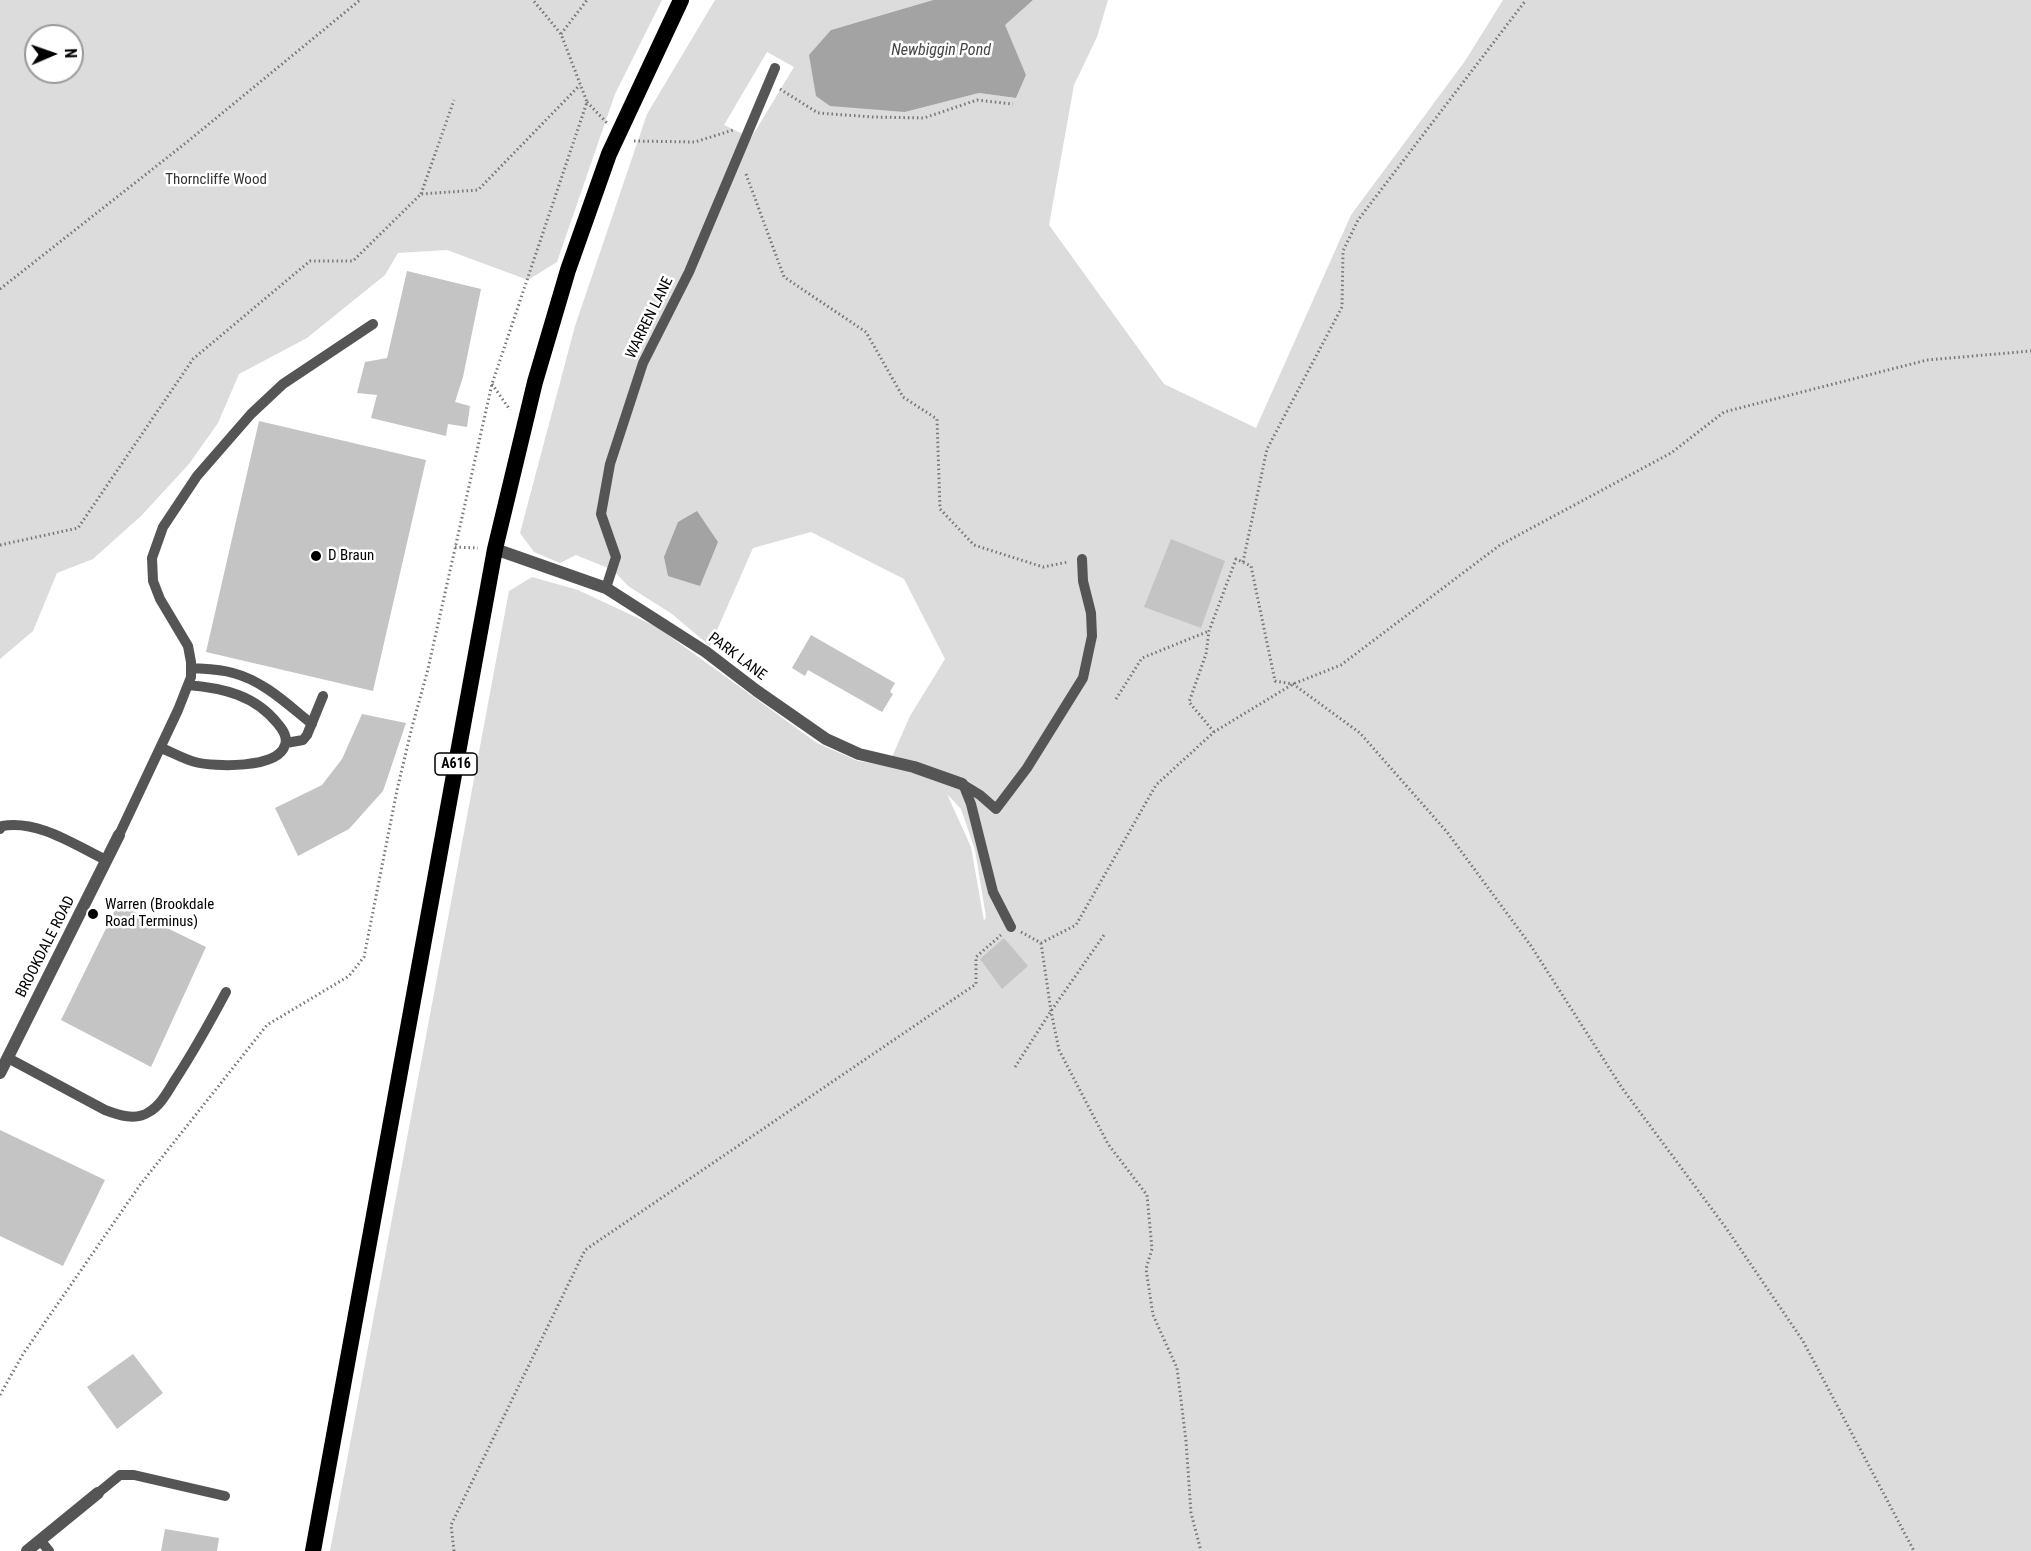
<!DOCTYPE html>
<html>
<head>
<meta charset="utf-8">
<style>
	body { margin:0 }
	#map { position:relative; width:2031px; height:1551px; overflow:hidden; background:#fff; font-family:"Roboto Condensed",sans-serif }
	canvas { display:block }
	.north { position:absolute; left:24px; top:24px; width:60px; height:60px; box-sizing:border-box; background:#fff; border:2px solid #999; border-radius:50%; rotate:88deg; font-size:16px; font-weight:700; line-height:24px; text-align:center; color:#000 }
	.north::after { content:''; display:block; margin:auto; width:21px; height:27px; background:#000; clip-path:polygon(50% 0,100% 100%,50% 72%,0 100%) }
</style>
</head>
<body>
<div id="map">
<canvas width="2031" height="1551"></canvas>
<div class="north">N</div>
</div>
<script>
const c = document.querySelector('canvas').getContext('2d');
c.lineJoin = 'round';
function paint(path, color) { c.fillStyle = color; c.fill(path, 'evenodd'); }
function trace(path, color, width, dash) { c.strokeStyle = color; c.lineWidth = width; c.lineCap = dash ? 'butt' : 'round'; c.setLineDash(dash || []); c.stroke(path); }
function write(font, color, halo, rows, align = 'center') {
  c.font = font + ' "Roboto Condensed",sans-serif'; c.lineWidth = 5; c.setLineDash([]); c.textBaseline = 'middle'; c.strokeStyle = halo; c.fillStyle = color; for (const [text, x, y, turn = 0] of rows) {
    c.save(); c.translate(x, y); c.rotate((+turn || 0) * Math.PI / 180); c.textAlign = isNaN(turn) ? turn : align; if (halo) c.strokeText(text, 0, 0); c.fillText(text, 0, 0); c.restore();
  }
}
paint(new Path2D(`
	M0,0H662L615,94L557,262L528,280L447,250L398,253L385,275L307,338L239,374L218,423L189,464L141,516L93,559L57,573L33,631L0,659ZM36,36H72V72H36Z
	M715,0H933L831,30L905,112L979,93L1016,98L1026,75L1004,25L1033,0H1108L1097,37L1074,85L1049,225L1164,384L1256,428L1351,215L1465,61L1503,0H2031V1551H330L509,591L532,577L578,590L657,627L817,743L858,761L888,766L910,716L945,659L904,579L811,532L753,548L710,646L672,614L628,586L613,570L576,555L560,563L534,552L520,533L575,326L647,114ZM767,52L794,67L751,138L724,125ZM947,794L961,809L975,850L986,917L984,921L971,847Z`), '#dcdcdc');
paint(new Path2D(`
	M933,0H1033L1005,25L1026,75L1016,98L979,93L905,112L830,106L816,96L809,55L831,30Z
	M697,511L718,542L700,586L668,576L664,557L678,522Z`), '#a3a3a3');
paint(new Path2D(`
	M407,271L481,289L463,377L455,402L470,406L467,427L448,424L446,436L371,418L377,395L357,393L365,362L387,358Z
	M259,421L426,460L373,691L206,652Z
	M1171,539L1225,561L1201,628L1144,607Z
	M811,635L895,683L890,692L893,694L882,712L808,670L805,676L792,668Z
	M362,714L406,723L383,791L349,829L298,856L275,808L322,785L342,759Z
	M118,904L206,947L151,1067L61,1020Z
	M1004,938L1028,966L1002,989L980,959Z
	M0,1130L105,1180L63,1266L0,1236Z
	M133,1354L163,1393L117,1429L87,1387Z
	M165,1529L219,1538L217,1551H161Z`), '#c4c4c4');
trace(new Path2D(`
	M561,34L587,0
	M780,89L818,113L873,117L924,118L977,100L1013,104
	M587,102L607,123
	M634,141L695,142L733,130
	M746,174L784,277L866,332L903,397L937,419L940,509L974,545L1043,567L1068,562
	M421,194L454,100
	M0,289L187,142L360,0
	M492,384L510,410
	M0,545L78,528L193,359L310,261H353L421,194L478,190L580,85
	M455,547L478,548
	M1243,562L1267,449L1342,307L1343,251L1358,220L1526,0
	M1116,699L1142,658L1209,631
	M1214,732L1189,702L1206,654L1209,631L1236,559L1251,566L1275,681L1293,684L1360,733L1447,832L1531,946L1622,1088L1726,1228L1803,1341L1914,1551
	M1021,932L1041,943L1076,925L1156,785L1214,732L1293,684L1341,665L1500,545L1671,453L1724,412L1927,360L2031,351
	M1041,943L1051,1011L1059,1050L1108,1144L1147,1195L1152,1249L1146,1269L1153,1315L1177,1368L1186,1441L1191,1513L1201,1551
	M1015,1067L1051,1011L1104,935
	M0,1395L23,1354L140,1185L267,1025L349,976L364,957L397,790L412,727L427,673L492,384L587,102L561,34L533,0
	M454,1551L451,1525L585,1250L976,984V957L1001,935`), '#777', 3, [1.5, 3]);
trace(new Path2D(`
	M606,588L616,557L601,514L610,464L643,363L689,272L775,68
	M191,668C205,669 220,669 233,673C264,681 288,705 312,724
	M286,743L303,740L307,735L323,696
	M161,748C172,752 183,759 195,762C214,767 278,769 285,745C288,737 283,730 278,724C255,695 223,688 188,685
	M962,784L980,795L996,809L1027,768L1083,678L1092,636L1091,613L1083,581L1082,559
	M963,784L971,804L993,892L1011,927
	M0,829L2,826C39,820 73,844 106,860
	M119,835L178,710L191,677V662L188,646L160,599L153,581L152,558L163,527L197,476L251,414L283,384L373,324
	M8,1058L105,1110C118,1115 136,1121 149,1112C161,1105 168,1091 175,1080C194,1051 210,1022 226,992
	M98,1493L120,1475H134L225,1496
	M40,1540L49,1551`), '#555', 10);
trace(new Path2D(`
	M495,549L606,588L706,652L757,691L826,739L859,754L914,767L962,784
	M0,1073L119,835
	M27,1551L98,1493`), '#555', 12);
trace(new Path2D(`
	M313,1551L495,549L535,382L568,270L609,154L681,0`), '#000', 16);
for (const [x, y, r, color] of [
	[316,556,6,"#000"],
	[93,914,6,"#000"]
]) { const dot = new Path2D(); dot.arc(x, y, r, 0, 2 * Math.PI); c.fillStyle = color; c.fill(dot); trace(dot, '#fff', 2); }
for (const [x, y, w] of [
	[456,764,42]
]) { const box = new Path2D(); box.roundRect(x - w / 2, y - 11, w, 22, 4.5); c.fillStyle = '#fff'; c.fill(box); trace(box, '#000', 1.5); }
write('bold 14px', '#000', null, [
	["A616",456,764]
]);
write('15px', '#333', '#fff', [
	["Thorncliffe Wood",216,180]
]);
write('15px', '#000', '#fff', [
	["WARREN LANE",650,318,-64],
	["PARK LANE",737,657,37],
	["BROOKDALE ROAD",46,947,-63]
]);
write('15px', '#000', '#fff', [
	["D Braun",328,556],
	["Warren (Brookdale",105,905],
	["Road Terminus)",105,922]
], 'left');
write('italic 16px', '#444', '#fff', [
	["Newbiggin Pond",941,51]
]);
</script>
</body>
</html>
